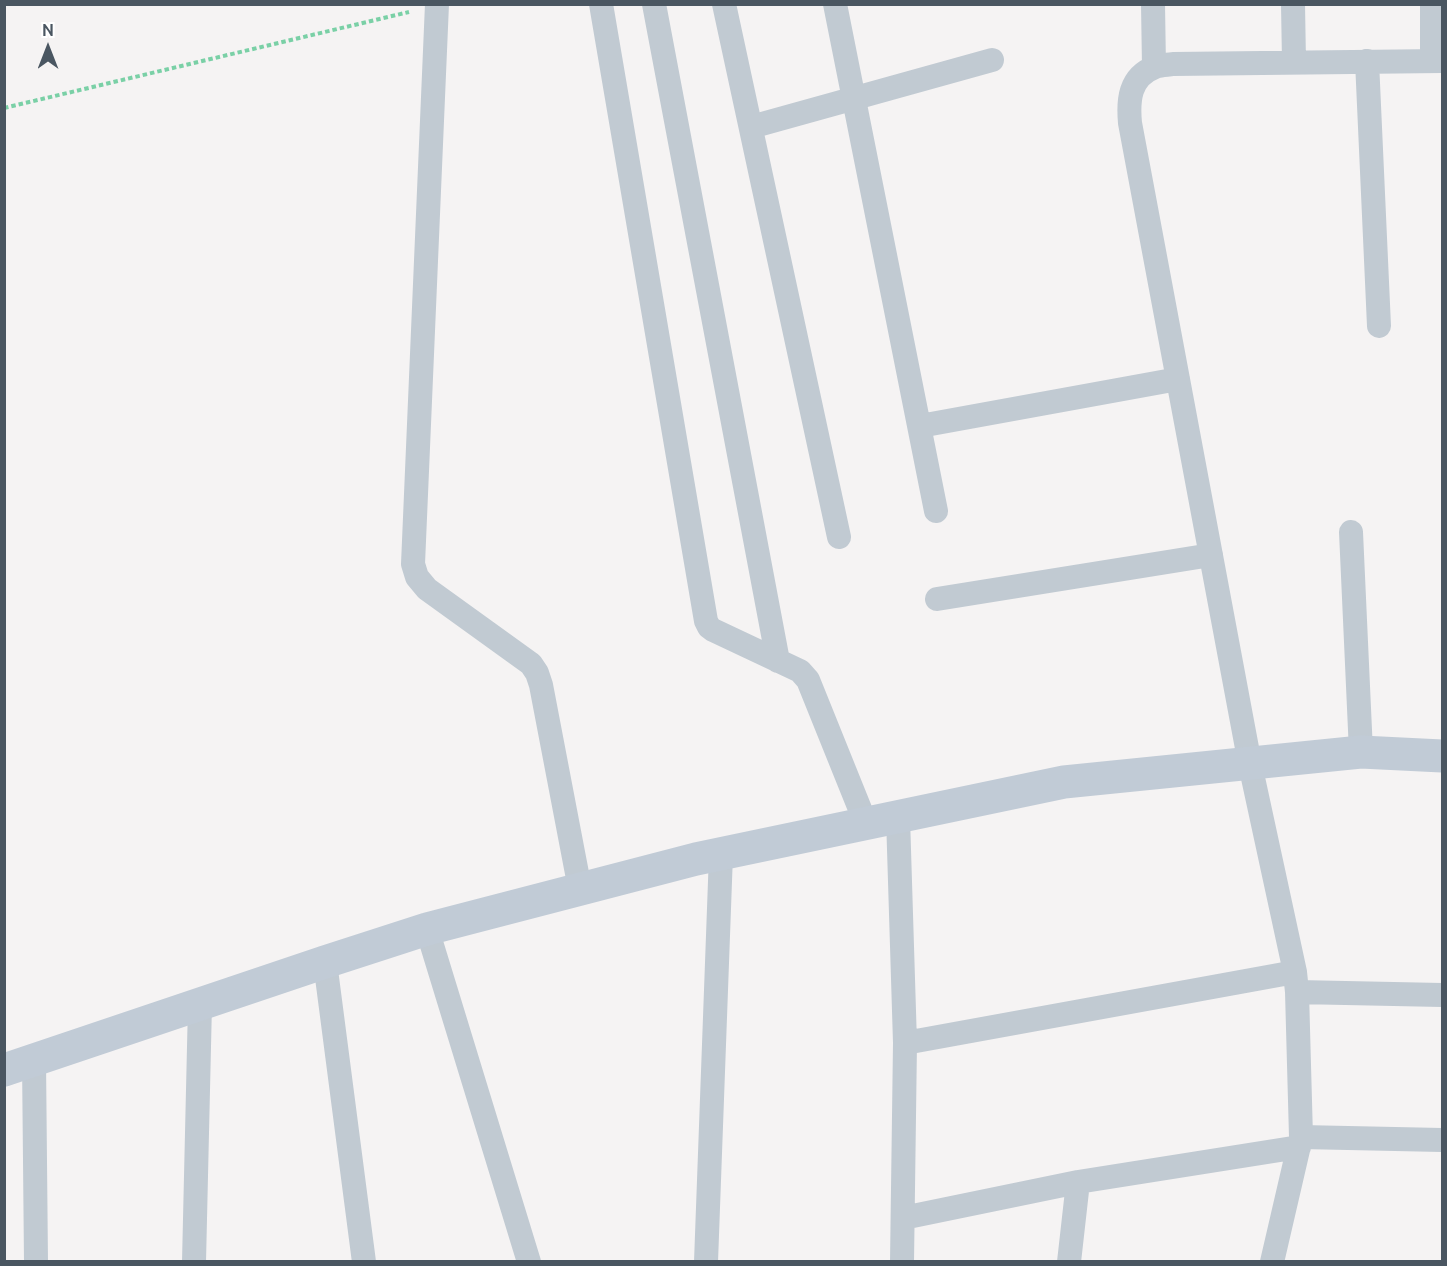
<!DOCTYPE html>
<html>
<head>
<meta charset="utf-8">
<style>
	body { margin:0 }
	#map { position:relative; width:1447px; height:1266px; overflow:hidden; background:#f5f3f3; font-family:Ubuntu,sans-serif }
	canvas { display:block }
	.frame { position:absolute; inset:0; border:6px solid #4a5661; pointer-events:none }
	.north { position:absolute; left:18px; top:18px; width:60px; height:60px; -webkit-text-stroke:4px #fff; paint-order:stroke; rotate:0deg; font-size:16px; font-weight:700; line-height:24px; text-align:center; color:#4a5661 }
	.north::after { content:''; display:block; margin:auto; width:21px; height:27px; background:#4a5661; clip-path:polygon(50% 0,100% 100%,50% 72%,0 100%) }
</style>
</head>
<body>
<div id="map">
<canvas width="1447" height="1266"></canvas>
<div class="frame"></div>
<div class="north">N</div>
</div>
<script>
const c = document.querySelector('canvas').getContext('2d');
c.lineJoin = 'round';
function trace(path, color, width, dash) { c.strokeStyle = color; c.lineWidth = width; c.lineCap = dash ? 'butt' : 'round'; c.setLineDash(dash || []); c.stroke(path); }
trace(new Path2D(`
	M4,108L409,12`), '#7ad0a6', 4, [4.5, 3]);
trace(new Path2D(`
	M437,4L413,564L417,577L427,589L531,664L537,673L541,685L580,889
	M601,4L706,621L709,627L713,630L800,671L808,680L866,824
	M654,4L778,661
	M724,4L839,537
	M835,4L936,511
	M1153,4L1154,67
	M1293,4L1294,62
	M1432,4V61
	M1367,61L1379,326
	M751,127L992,60
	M920,426L1178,379
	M1351,532L1361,752
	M937,599L1211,555
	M898,817L905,1043L902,1262
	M427,929L529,1262
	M325,962L364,1262
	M1297,992L1442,995
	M905,1043L1295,972
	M34,1060L36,1262
	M1301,1137L1442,1140
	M903,1218L1078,1182L1299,1147
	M194,1262L200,1004
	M706,1262L721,854
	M1069,1262L1078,1182
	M1272,1262L1301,1137L1297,992L1295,972L1250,764L1130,123C1128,101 1129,77 1155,67C1160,65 1167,65 1173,64L1442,61`), '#c1cad2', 24);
trace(new Path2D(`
	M4,1070L325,962L427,929L696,859L1064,782L1361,752L1442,756`), '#c1cbd6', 33);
</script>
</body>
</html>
